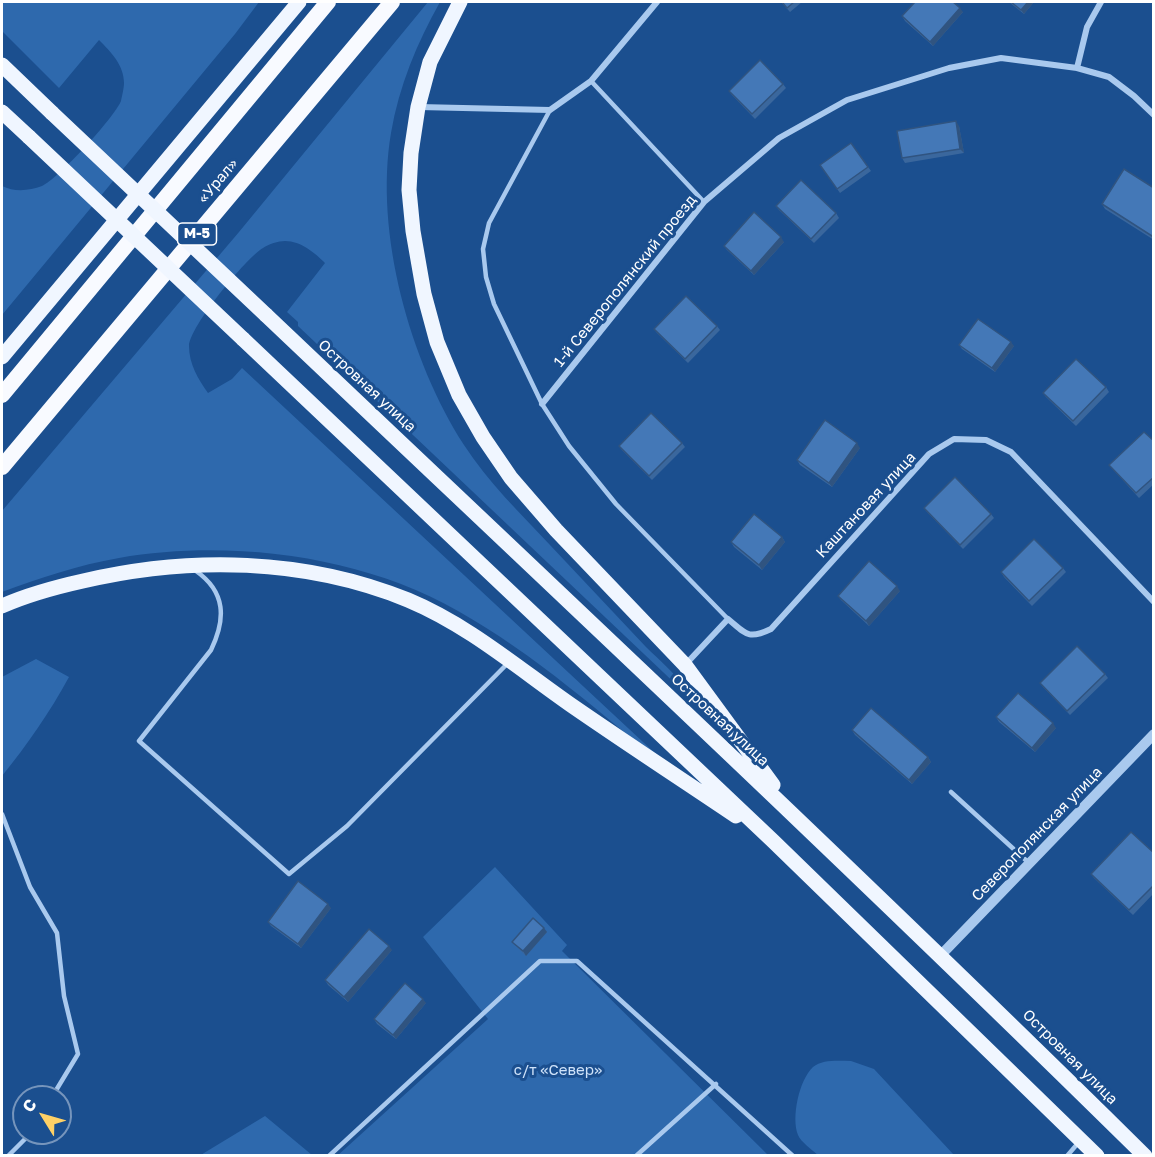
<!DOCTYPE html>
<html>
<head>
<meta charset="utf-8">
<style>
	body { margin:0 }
	#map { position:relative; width:1155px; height:1157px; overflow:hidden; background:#1b4f8f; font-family:"Golos Text",sans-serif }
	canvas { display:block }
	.frame { position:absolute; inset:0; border:3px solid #fff; pointer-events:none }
	.north { position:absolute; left:12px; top:1085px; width:60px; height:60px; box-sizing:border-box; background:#1b4f8f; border:2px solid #7695bc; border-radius:50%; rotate:307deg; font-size:16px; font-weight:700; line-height:24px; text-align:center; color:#fff }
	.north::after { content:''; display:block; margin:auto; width:21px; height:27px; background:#ffd166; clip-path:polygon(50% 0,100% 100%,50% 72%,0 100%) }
</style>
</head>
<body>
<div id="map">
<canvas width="1155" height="1157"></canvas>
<div class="frame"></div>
<div class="north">С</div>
</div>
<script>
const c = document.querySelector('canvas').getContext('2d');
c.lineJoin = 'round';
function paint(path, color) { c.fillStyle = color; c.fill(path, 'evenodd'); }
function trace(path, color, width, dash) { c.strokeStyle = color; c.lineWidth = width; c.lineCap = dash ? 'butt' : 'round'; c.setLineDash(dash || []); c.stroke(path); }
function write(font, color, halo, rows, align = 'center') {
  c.font = font + ' "Golos Text",sans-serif'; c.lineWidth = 6; c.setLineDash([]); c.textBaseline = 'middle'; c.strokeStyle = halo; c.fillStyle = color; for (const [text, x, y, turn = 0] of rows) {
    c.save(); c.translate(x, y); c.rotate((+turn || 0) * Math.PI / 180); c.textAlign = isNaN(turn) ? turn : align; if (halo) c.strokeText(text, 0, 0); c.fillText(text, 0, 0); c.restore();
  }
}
paint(new Path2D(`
	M2,2H259L235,34L2,315V186C14,192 29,191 42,186C58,179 114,118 121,101C122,96 124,88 124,83C124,65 111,52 99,40L59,88L2,31Z
	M428,2H440C417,43 399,86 391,133C374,233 410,361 464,445C488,482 520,513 550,545C582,579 614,613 646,647C659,660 678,675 686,691H683L298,326V322L287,312L325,263C315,253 301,241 285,241C278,241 269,244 263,248C246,258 190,326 189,346C189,364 198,379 208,393L232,379L242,368L673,770L672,772C603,715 536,655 458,611C360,555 229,539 119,558C78,565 40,578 2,592V511L239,232Z
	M36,659L69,677C50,712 27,745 2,776V677Z
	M495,867L567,945L562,951L768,1155L337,1156L488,1019L423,937Z
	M851,1061L874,1069L954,1155H818C812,1150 801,1142 798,1135C791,1118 799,1080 813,1067C823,1059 839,1061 851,1061Z
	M265,1116L312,1155H201L204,1153Z`), '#2e69ad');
trace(new Path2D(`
	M591,81L704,202
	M550,110L489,223L483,249L486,277L494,304L542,404L569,446L616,504L728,619
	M196,571C226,592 226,619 211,650L139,741L289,874L347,826L508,663
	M951,792L1029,863
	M2,814L30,887L57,933L64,996L78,1054L52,1097
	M8,1156L31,1133
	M329,1156L540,961H577L793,1156
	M636,1156L716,1084
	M1067,1156L1079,1142`), '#a9c9ee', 4.5);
trace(new Path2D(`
	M1077,68L1087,27L1101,2
	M419,107L550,110L591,81L657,2
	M542,404L704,202L779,138L847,100L949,68L1001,58L1077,68L1109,77L1134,96L1154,115
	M685,665L728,619C746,634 748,640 771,629L929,454L954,439L986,440L1011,452L1154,602`), '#a9c9ee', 6);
trace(new Path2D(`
	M941,955L1154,734`), '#a9c9ee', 10);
trace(new Path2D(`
	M460,2L430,62L418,107L411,153L409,190L413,231L424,294L437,342L459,395L483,437L511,478L556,530L685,665L773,785
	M2,65L52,113
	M2,112L29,137
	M266,315C560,594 856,871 1145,1156
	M243,339L773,841L1097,1156
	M2,357L299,2
	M2,606C27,595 56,587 83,581C190,556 305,558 408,600C468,625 518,668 571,705C626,743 681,779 736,816`), '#f0f6ff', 15);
trace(new Path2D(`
	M2,395L328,2
	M2,467L392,2`), '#f8faff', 16);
trace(new Path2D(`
	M52,113L266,315
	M29,137L243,339`), '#f0f6ff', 15);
paint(new Path2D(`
	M781,2H802L790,12Z
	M1009,2H1034L1024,14Z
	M963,12L933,46L905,21L902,16Z
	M783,84L786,88L755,119L732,95L729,91Z
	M959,126L964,153L905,163L902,158Z
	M851,143L871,171L840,193L820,165Z
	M1154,188V240L1105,209L1102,204Z
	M776,206L836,213L839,218L814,243L779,210Z
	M784,242L754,275L727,250L724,246Z
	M717,326L720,330L688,363L657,333L654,329Z
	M959,345L1014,346L995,372L962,349Z
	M1106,387L1109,392L1076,426L1046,397L1043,393Z
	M1154,441V484L1139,498L1109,465Z
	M682,443L685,447L652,480L622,450L619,446Z
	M860,448L832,487L800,465L797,460Z
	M924,508L991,514L994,518L963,549L927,512Z
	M782,537L785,542L762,570L734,547L731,542Z
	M1063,568L1066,572L1032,606L1004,577L1001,572Z
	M900,591L869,626L841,600L838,596Z
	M1105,674L1108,678L1070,715L1043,687L1040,683Z
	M996,717L1056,728L1035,752L999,722Z
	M852,730L928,757L931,762L912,784L855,735Z
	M1154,853V893L1133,915L1094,878L1091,874Z
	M331,908L301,948L271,926L268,922Z
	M544,928L547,932L526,956L512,942Z
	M392,950L348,1002L328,985L325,980Z
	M426,1003L396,1039L377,1024L374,1019Z`), '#3a679d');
paint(new Path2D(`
	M1028,2H1034L1024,14L1021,10Z
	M960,8L963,12L933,46L930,42Z
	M956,121L959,126L964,153L960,149Z
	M781,237L784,242L754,275L751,271Z
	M1011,342L1014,346L995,372L992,368Z
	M857,443L860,448L832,487L829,483Z
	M782,537L785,542L762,570L759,565Z
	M897,586L900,591L869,626L866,621Z
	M1053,723L1056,728L1035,752L1032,748Z
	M928,757L931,762L912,784L909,780Z
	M328,904L331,908L301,948L298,944Z
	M544,928L547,932L526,956L523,951Z
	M389,946L392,950L348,1002L344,997Z
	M423,999L426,1003L396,1039L393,1035Z`), '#305480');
const building = new Path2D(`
	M782,2H794L787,8Z
	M915,2H953L960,8L930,42L902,16Z
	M1011,2H1028L1021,10Z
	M760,60L783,84L752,114L729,91Z
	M956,121L960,149L902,158L897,131Z
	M851,143L868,167L837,189L820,165Z
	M1124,169L1154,188V235L1152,236L1102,204Z
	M801,180L836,213L811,239L776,206Z
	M754,212L781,237L751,271L724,246Z
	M686,296L717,326L685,359L654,329Z
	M978,319L1011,342L992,368L959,345Z
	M1076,359L1106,387L1073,421L1043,393Z
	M651,413L682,443L649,476L619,446Z
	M825,420L857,443L829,483L797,460Z
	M1144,432L1154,441V477L1136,493L1109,465Z
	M955,477L991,514L960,545L924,508Z
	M754,514L782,537L759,565L731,542Z
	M1034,539L1063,568L1029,601L1001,572Z
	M869,561L897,586L866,621L838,596Z
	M1077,646L1105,674L1067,711L1040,683Z
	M1018,693L1053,723L1032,748L996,717Z
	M871,708L928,757L909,780L852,730Z
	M1131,832L1154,853V885L1129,910L1091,874Z
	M298,881L328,904L298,944L268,922Z
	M533,918L544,928L523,951L512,942Z
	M369,929L389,946L344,997L325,980Z
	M405,983L423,999L393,1035L374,1019Z`);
paint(building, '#4478b7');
trace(building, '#305480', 1.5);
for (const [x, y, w] of [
	[197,234,39]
]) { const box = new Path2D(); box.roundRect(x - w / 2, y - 11, w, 22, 4.5); c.fillStyle = '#1b4f8f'; c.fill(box); trace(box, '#fff', 1.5); }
write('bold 14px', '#fff', null, [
	["М-5",197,234]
]);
write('15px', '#fff', '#1b4f8f', [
	["«Урал»",218,181,-50],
	["1-й Северополянский проезд",625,281,-51],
	["Островная улица",367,386,43],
	["Каштановая улица",866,505,-47],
	["Островная улица",720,720,43],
	["Северополянская улица",1037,834,-46],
	["Островная улица",1070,1057,45]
]);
write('15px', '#cfe3fa', '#1b4f8f', [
	["с/т «Север»",558,1070]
]);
</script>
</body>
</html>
